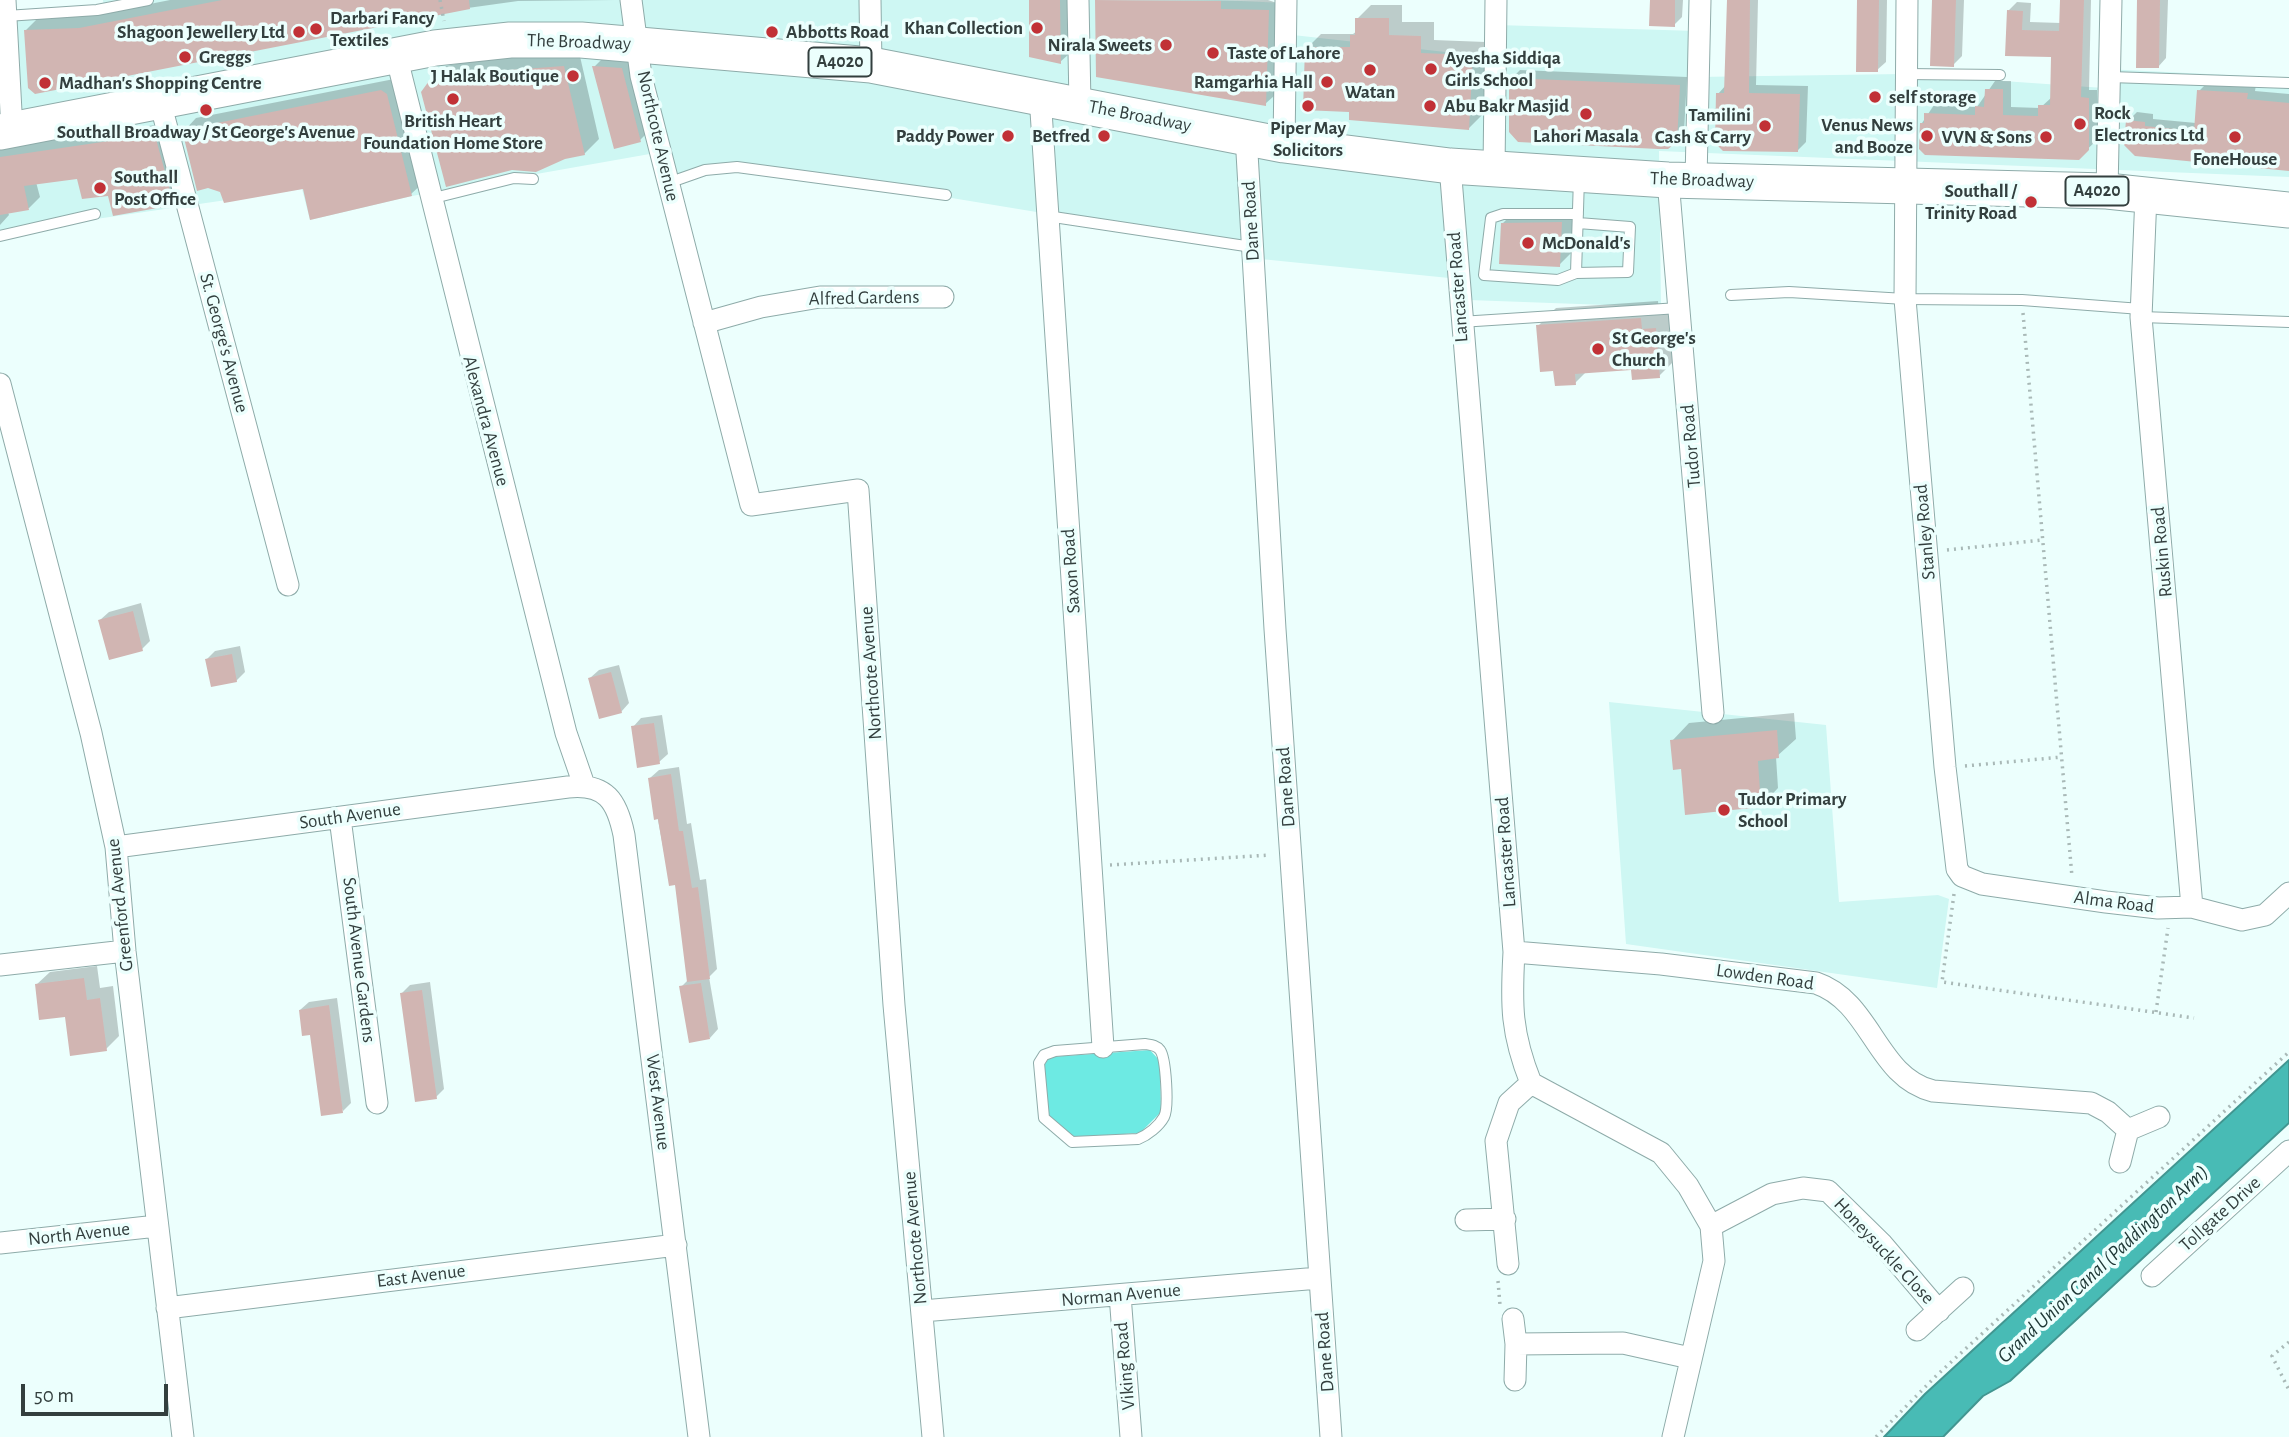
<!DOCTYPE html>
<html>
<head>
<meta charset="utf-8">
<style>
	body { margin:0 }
	#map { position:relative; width:2289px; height:1437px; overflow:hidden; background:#ecfffd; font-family:"Alegreya Sans",sans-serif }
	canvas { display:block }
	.scale { position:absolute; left:21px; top:1384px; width:147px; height:32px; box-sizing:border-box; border:4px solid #333f3e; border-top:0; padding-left:9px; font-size:21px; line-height:24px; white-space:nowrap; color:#333f3e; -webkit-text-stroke:5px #ecfffd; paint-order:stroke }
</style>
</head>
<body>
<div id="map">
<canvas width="2289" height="1437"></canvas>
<div class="scale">50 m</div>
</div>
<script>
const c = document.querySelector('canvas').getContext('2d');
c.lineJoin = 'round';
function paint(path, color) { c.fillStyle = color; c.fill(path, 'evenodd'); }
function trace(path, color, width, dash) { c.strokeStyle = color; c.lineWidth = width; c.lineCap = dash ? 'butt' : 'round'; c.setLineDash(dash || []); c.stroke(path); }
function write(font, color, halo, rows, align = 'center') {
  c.font = font + ' "Alegreya Sans",sans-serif'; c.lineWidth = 7; c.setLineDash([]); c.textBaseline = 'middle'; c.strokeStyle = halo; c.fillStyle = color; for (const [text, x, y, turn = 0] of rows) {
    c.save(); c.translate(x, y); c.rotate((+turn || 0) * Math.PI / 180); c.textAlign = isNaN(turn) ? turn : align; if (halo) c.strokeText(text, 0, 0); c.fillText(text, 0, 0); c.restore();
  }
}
paint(new Path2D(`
	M0,0L7,13L104,9L103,0H1219L1285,3L1284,34L1491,57L1497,25L1697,31L1696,77L1902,74L2104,88L2105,69L2289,78V177L1659,151L1661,307L1469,300L1459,279L1251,258L1248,247L855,182L719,168L672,181L661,152L412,196L310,220L302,189L0,233Z
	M1609,702L1826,725L1839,902L1938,895L1949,899L1937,988L1626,944Z`), '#cef7f3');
paint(new Path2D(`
	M1150,1050L1160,1061L1161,1112L1140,1133L1075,1137L1049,1118L1044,1066L1049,1057Z`), '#6deae3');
const water = new Path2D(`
	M2289,1060V1123L2010,1381L1983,1396L1943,1437H1884L1925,1394Z`);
paint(water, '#48bbb5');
trace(water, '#429691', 2);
paint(new Path2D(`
	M170,0H616L518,1L439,12L36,92L26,30L40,16L94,15Z
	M1031,0H1068L1069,54L1060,62Z
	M1268,0L1277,3L1274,96L1265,104L1097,1Z
	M1652,0H1683L1682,17L1674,25Z
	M1728,0H1758L1756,85L1808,86L1806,142L1797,151L1718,94L1726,85Z
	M1859,0H1887L1886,62L1877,70Z
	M1933,0H1964L1962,56L1953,65Z
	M2062,0H2091L2089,90H2097V140L2078,158L1922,123L1934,105L1977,107L1995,81H2011V107L2040,108L2052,97L2053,56L2007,54L2008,11L2017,2L2031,3L2030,22L2061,23Z
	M2139,0H2168L2166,58L2158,67Z
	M1371,5H1402V22H1434V40L1486,42L1483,114L1469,128L1351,110L1307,48L1321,34H1353L1357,31V19Z
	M579,52L599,139L584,154L430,82L446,66L487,58Z
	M607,54L635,55L653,127L640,140L594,67Z
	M1520,70L1687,77L1684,132L1675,141L1511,79Z
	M394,79L424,182L411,194L304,187L221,190L184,131L196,118Z
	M2208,82L2256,85L2255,91L2289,94V165L2136,154L2128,121L2137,112L2153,114V119L2196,123L2199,91Z
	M162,124L184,192L173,204L109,194L78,177L36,182L40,197L29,208L8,212L9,215L0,225V148Z
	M1574,210L1572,252L1559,265L1502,224L1515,211Z
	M1658,301L1659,312L1673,311L1677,358L1659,376L1632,368L1587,371L1575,383L1555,369L1538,326L1556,308Z
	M141,603L150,641L142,649L100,620L109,612Z
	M240,646L245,672L236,681L207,659L215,651Z
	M619,665L629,703L621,712L590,678L599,670Z
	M1794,713L1796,739L1776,757L1778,788L1761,806L1672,741L1689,723Z
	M662,715L668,754L659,762L633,727L641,718Z
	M679,767L687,824L691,823L700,880L706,879L717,969L709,977L718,1029L710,1038L681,987L688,980L677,883L670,884L650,778L659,770Z
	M97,966L100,988L113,986L119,1036L106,1049L36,985L50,972Z
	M430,982L444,1089L436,1097L402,993L410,985Z
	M337,998L351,1103L343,1111L300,1010L309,1002Z`), '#0003');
paint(new Path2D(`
	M222,0H469L470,9L35,94L28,88L24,30L79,28Z
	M1029,0H1060L1061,64L1029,57Z
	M1095,0L1221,1V9L1269,10L1266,106L1096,77Z
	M1650,0H1675V27L1649,26Z
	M1727,0H1750L1749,93L1800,94L1798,152L1723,151L1715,143L1716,93H1724Z
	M1857,0H1879L1878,72H1856Z
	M1932,0H1956L1954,67L1930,66Z
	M2060,0H2084L2081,97L2089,98V150L2079,160L1925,155L1919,149L1920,123H1924V113L1975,115V106L1984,107L1985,89H2003V115L2038,116V105H2050L2051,57L2005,56L2007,10L2023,11L2022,30L2059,31Z
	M2137,0H2160L2159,68H2136Z
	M1355,18H1389V35L1421,36V53L1473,55L1469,130L1349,120V112L1303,110L1305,47H1350V35H1355Z
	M564,66L585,155L565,159L536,172L512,170L446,187L421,92L429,81L470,73Z
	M592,66L622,68L641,142L614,149Z
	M1509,78L1680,85L1677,142L1668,149H1658L1518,142L1509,132Z
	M381,90L387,94L412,196L310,220L303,189L224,203L220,192L208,188L197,191L182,130Z
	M2197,90L2248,93L2247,99L2289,103V171L2135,156L2124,145L2126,120L2145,122V126L2194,131Z
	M150,135L156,139L174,205L113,216L108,196L82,199L77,179L24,186L29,210L0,215V157Z
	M1562,222L1560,267L1499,264L1501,223Z
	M1641,318L1642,329L1656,328L1660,378L1632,380L1631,370L1575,374L1576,385L1555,386L1553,371L1540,372L1536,325Z
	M133,611L143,651L109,660L98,620Z
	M232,654L237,682L211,687L205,659Z
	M611,672L622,713L599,719L588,678Z
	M654,723L660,764L637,768L631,726Z
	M1777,730L1779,758L1758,761L1761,807L1685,815L1681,769L1673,770L1670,740Z
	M671,774L679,831H683L692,888L698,887L710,979L687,982L675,885L669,886L658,819L654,820L648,778Z
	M84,978L87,1000L100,998L107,1051L70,1056L65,1017L39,1020L35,984Z
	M701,983L710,1039L689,1043L679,986Z
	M422,990L437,1099L415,1102L400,993Z
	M329,1005L343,1113L321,1116L310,1035L302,1036L299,1010Z`), '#d1b5b2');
const lane = new Path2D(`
	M6,16L97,10L148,0
	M1906,74L2000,75
	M2110,77L2289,83
	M668,183L705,170L737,167L946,195
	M430,199L514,178L533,179
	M1047,216L1252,247
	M1578,223L1630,227L1628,272L1576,273L1579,178
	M0,236L95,214
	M1576,273L1558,280L1484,275L1491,218L1503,214H1578
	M1731,295L1789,292L1905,299L2022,300L2141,309
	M2141,317L2289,322
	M1460,322L1679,308
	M1145,1044C1151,1045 1156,1045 1160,1050C1166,1058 1169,1108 1164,1117C1159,1126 1148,1135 1138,1139L1072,1142L1044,1118L1039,1063L1044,1055L1055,1051Z`);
const street = new Path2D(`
	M5,0L12,130
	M631,0L641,76L751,505L858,490L894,1005L933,1437
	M870,0L871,65
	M1078,0L1080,104
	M1907,0L1905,299L1945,767L1957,869L1962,876L1982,884L2106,902L2158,908L2192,907L2242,920L2265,915L2289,893
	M396,55L566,733L584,785
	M1040,96L1103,1047
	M160,102L288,585
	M1246,136L1275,629L1331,1437
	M1284,145L1286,0
	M1450,166L1514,952C1511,1005 1511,1033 1531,1083L1661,1153L1688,1186L1711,1226L1714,1261L1673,1437
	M1494,170L1496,0
	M1668,180L1713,713
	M1696,180L1700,0
	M2107,191L2111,0
	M2146,195L2141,317L2192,907
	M704,323L761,307L820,297H943
	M0,384L91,733L116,847L125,951L183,1437
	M340,818L377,1103
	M116,847L568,787C606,783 617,801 624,835L699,1437
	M1514,952L1661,964L1816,983C1872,1002 1876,1077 1933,1091L2091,1103L2108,1112L2128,1130L2120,1162
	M0,965L125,951
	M2128,1130L2159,1117
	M1466,1220L1505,1219
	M1711,1226L1772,1194L1803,1188L1828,1191L1882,1244L1939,1311
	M0,1243L157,1226
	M1508,1264L1496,1141L1509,1103L1531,1083
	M2152,1276L2289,1151
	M1120,1295L1131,1437
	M167,1308L676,1245
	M922,1311L1319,1278
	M1513,1319L1516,1344
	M1917,1330L1963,1288
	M1515,1380L1516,1344L1623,1343L1690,1358`);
const primary = new Path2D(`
	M0,132L435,48L510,40H581L871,65L1284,145L1450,166L1668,180L2107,191L2289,210`);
trace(lane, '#8eaba9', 12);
trace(street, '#8eaba9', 23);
trace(primary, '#8eaba9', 37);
trace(new Path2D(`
	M440,0L444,21
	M2023,313L2072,877
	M1947,550L2043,540
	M1965,766L2062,757
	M1110,865L1270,855
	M1954,894L1942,982L2194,1018
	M2156,1012L2168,928
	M1498,1281L1500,1305
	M2289,1342L2272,1356L2289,1390
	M1876,1437L1937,1375L2289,1052`), '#a9b9b7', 3.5, [2, 5]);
trace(lane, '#fff', 10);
trace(street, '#fff', 21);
trace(primary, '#fff', 35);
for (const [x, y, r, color] of [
	[1037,28,7,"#c13136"],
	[316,29,7,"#c13136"],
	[299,32,7,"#c13136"],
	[772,32,7,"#c13136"],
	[1166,45,7,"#c13136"],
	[1213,53,7,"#c13136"],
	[185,57,7,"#c13136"],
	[1431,69,7,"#c13136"],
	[1370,70,7,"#c13136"],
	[573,76,7,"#c13136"],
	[1327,82,7,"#c13136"],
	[45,83,7,"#c13136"],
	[1875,97,7,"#c13136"],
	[453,99,7,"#c13136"],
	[1308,106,7,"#c13136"],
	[1430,106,7,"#c13136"],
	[206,110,7,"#c13136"],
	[1586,114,7,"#c13136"],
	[2080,124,7,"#c13136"],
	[1765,126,7,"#c13136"],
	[1008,136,7,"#c13136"],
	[1104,136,7,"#c13136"],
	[1927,136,7,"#c13136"],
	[2046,137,7,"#c13136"],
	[2235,137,7,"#c13136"],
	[100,188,7,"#c13136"],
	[2031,202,7,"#c13136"],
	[1528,243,7,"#c13136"],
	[1598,349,7,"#c13136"],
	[1724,810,7,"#c13136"]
]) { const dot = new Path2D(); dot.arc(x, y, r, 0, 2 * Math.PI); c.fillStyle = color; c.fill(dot); trace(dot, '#ecfffd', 2.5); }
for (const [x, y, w] of [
	[840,62,63],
	[2097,191,63]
]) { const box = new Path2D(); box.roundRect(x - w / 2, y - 14.5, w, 29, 5); c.fillStyle = '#ecfffd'; c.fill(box); trace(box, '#333f3e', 2); }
write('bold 18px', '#333f3e', null, [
	["A4020",840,62],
	["A4020",2097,191]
]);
write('bold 19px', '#333f3e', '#ecfffd', [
	["Darbari Fancy",330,18],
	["Textiles",330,40],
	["Khan Collection",1023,28,"right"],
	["Shagoon Jewellery Ltd",285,32,"right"],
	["Abbotts Road",786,32],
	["Nirala Sweets",1152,45,"right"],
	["Taste of Lahore",1227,53],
	["Greggs",199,57],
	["Ayesha Siddiqa",1445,58],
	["Girls School",1445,80],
	["J Halak Boutique",559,76,"right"],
	["Ramgarhia Hall",1313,82,"right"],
	["Madhan's Shopping Centre",59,83],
	["Watan",1370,92,"center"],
	["self storage",1889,97],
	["Abu Bakr Masjid",1444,106],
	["Rock",2094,113],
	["Electronics Ltd",2094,135],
	["Tamilini",1751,115,"right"],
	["Cash & Carry",1751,137,"right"],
	["British Heart",453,121,"center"],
	["Foundation Home Store",453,143,"center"],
	["Venus News",1913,125,"right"],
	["and Booze",1913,147,"right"],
	["Piper May",1308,128,"center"],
	["Solicitors",1308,150,"center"],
	["Southall Broadway / St George's Avenue",206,132,"center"],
	["Paddy Power",994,136,"right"],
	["Betfred",1090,136,"right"],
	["Lahori Masala",1586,136,"center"],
	["VVN & Sons",2032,137,"right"],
	["FoneHouse",2235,159,"center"],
	["Southall",114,177],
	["Post Office",114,199],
	["Southall /",2017,191,"right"],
	["Trinity Road",2017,213,"right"],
	["McDonald's",1542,243],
	["St George's",1612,338],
	["Church",1612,360],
	["Tudor Primary",1738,799],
	["School",1738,821]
], 'left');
write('19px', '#333f3e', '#ecfffd', [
	["The Broadway",579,42,2],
	["The Broadway",1140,116,11],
	["Northcote Avenue",658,136,77],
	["The Broadway",1702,180,2],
	["Dane Road",1251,221,-93],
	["Lancaster Road",1458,287,-94],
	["Alfred Gardens",864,298,-1],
	["St. George's Avenue",224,343,75],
	["Alexandra Avenue",486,421,75],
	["Tudor Road",1691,446,-95],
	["Stanley Road",1925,532,-95],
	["Ruskin Road",2162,552,-95],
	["Saxon Road",1071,571,-94],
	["Northcote Avenue",871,673,-94],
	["Dane Road",1286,787,-94],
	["South Avenue",350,816,-8],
	["Lancaster Road",1506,852,-94],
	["Alma Road",2114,902,7],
	["Greenford Avenue",120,905,-96],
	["South Avenue Gardens",359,960,83],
	["Lowden Road",1765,977,8],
	["West Avenue",658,1102,83],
	["Tollgate Drive",2220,1214,-42],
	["North Avenue",79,1234,-6],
	["Northcote Avenue",915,1238,-95],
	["Honeysuckle Close",1884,1251,47],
	["East Avenue",421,1276,-7],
	["Norman Avenue",1121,1295,-5],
	["Dane Road",1325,1352,-94],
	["Viking Road",1125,1366,-95]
]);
write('italic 21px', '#1f3836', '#ecfffd', [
	["Grand Union Canal (Paddington Arm)",2103,1264,-43]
]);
</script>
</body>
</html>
